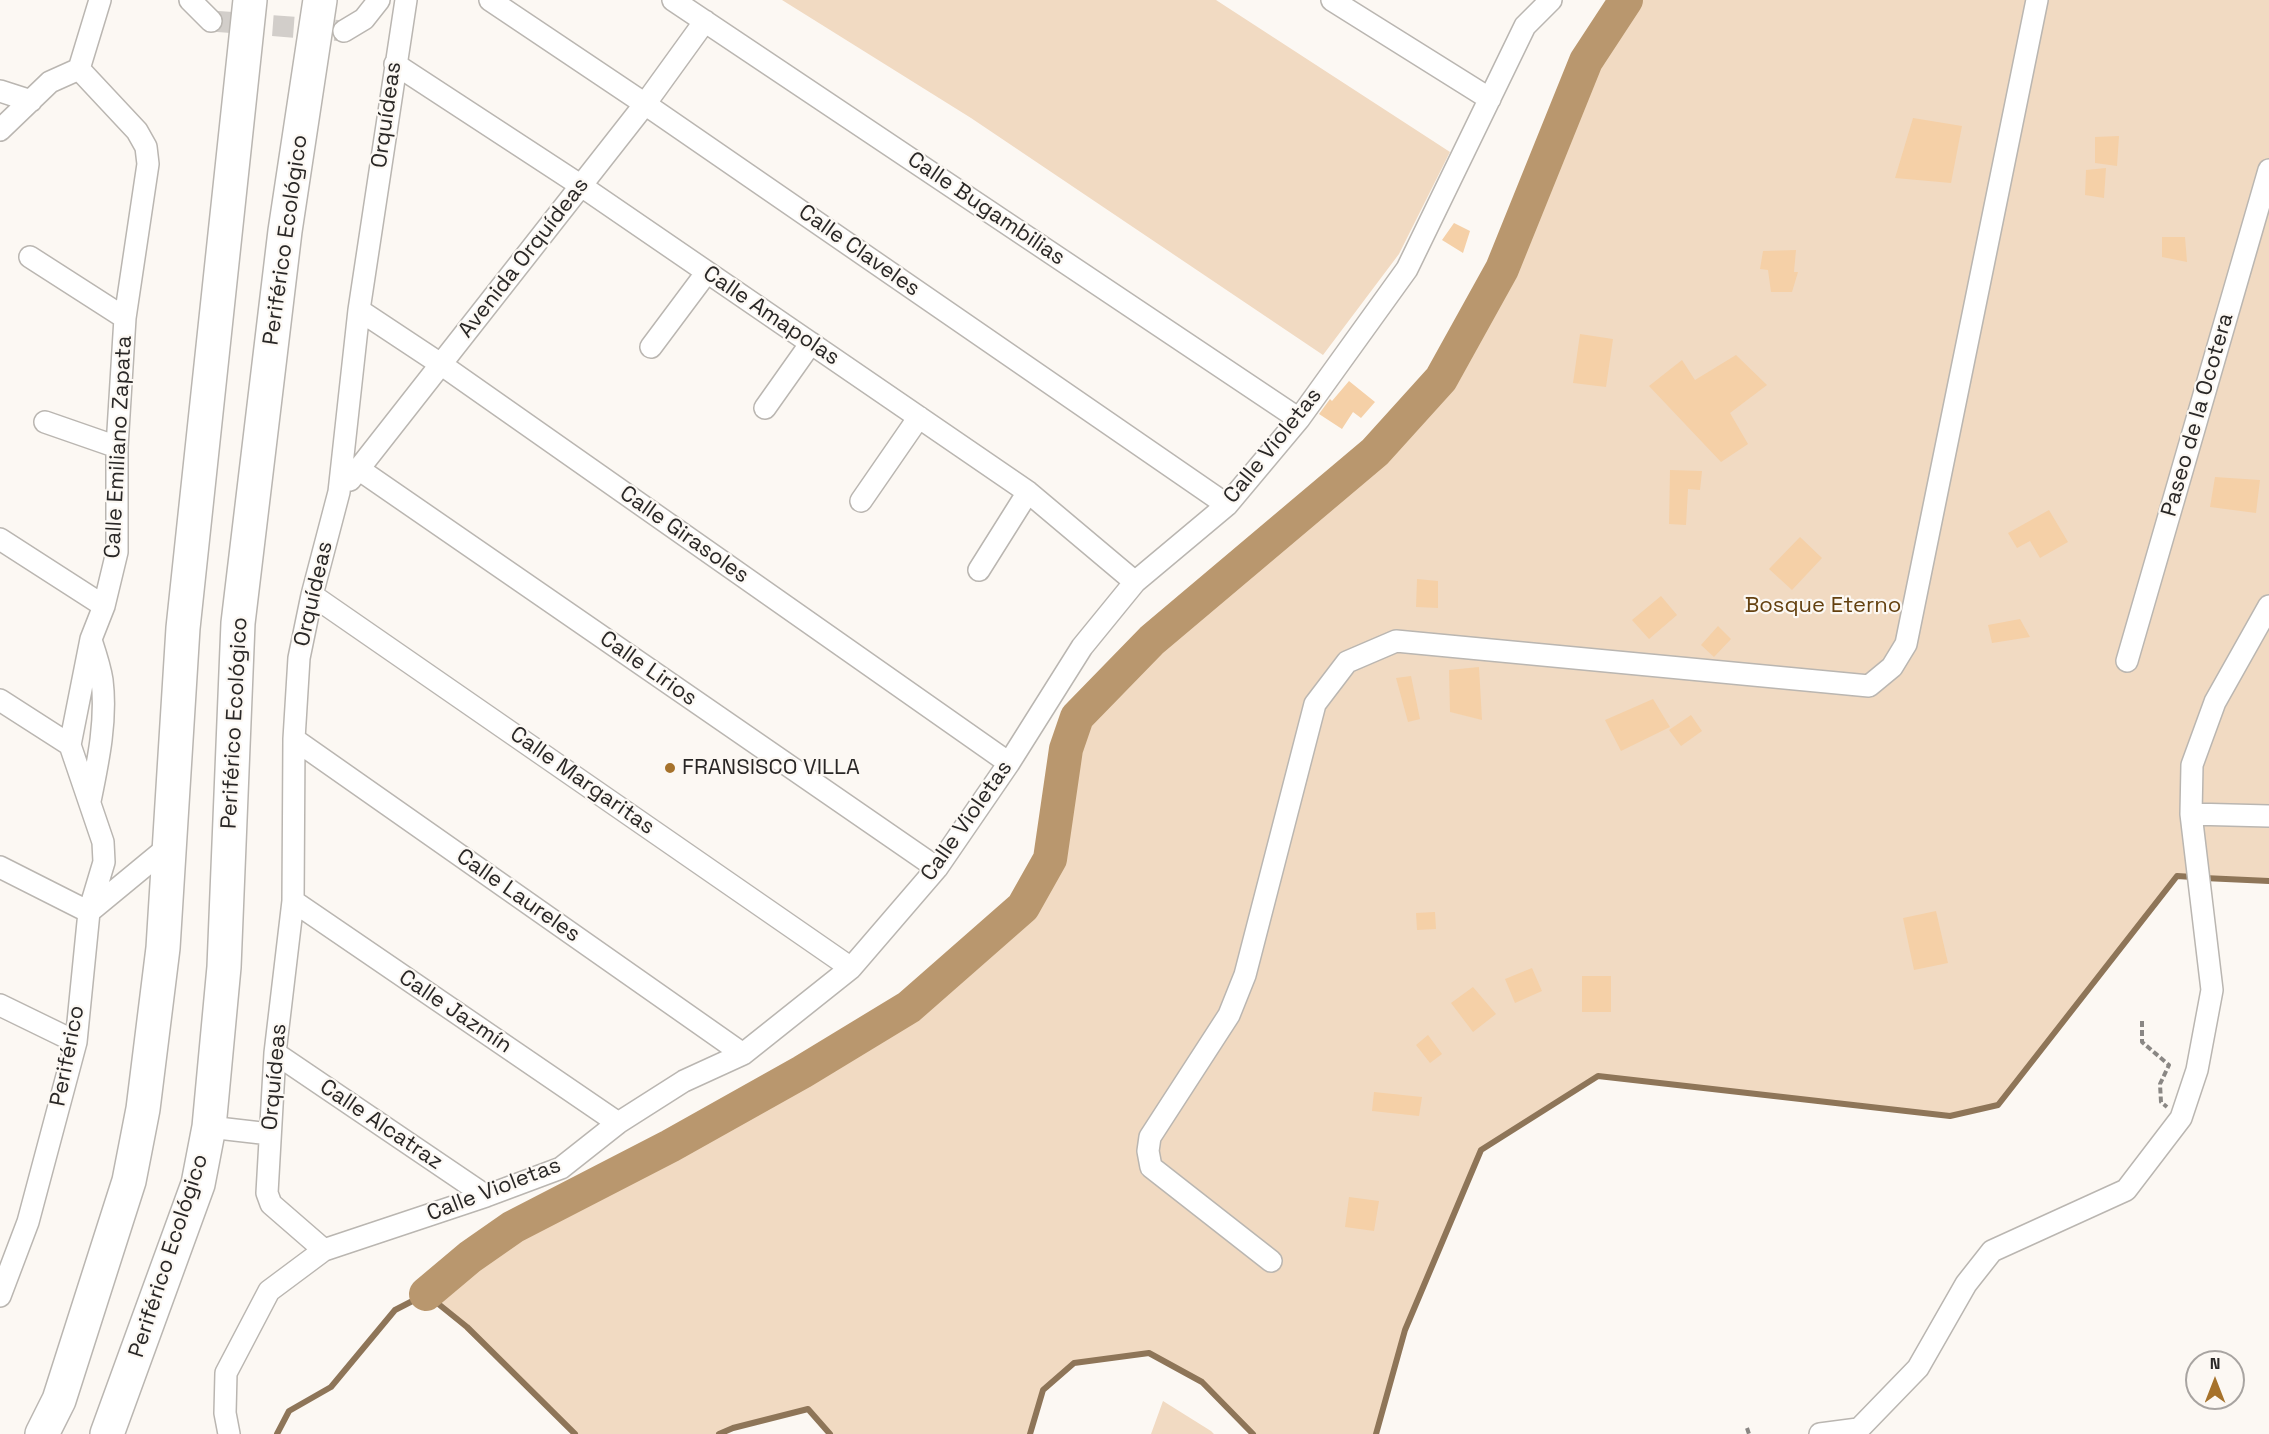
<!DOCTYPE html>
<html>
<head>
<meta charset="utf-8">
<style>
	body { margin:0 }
	#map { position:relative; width:2269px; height:1434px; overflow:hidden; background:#fcf8f3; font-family:"Space Grotesk",sans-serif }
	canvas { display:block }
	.north { position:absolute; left:2185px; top:1350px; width:60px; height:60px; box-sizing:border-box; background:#fcf8f3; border:2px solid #a8a4a1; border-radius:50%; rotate:0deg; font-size:16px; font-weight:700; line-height:24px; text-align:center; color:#292726 }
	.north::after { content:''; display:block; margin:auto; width:21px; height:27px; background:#a6722b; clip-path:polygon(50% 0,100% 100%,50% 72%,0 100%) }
</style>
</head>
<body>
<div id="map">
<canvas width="2269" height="1434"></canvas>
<div class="north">N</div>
</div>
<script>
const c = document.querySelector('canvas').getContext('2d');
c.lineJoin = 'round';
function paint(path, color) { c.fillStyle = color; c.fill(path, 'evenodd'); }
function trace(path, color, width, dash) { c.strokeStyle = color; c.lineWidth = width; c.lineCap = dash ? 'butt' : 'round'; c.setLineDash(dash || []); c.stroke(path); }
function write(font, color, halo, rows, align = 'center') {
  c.font = font + ' "Space Grotesk",sans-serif'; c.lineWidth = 4.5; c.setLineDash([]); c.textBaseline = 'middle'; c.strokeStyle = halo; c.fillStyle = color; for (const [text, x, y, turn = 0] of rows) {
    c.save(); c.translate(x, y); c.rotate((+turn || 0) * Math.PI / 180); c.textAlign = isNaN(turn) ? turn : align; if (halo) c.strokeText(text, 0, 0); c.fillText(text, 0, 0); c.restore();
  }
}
paint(new Path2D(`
	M782,0H1216L1450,152L1399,254L1323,355L971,118Z
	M1626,0H2269V881L2177,876L1998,1105L1950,1116L1598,1076L1481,1151L1405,1330L1376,1434H1253L1202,1382L1149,1353L1074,1363L1043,1390L1030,1434H830L807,1409L733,1428L719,1434H575L545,1403L426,1294L470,1257L513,1227L670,1146L802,1072L909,1007L1023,907L1050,859L1066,749L1077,717L1152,640L1375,452L1441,379L1502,269L1586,61Z
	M1163,1401L1211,1431L1214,1434H1151Z`), '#f1dac2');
trace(new Path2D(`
	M2204,878L2269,881
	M277,1434L289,1411L331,1387L395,1310L426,1294L467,1327L575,1434
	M719,1434L733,1428L808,1409L830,1434
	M1030,1434L1043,1390L1074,1363L1149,1353L1202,1382L1253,1434
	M1376,1434L1405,1330L1481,1150L1598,1076L1950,1116L1998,1105L2177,876L2193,877`), '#8e7558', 6);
trace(new Path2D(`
	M426,1294L470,1257L513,1227L670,1146L802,1072L909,1007L1023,907L1050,859L1066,749L1077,717L1152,640L1375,452L1441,379L1502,269L1586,61L1626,0`), '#b9976e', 34);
paint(new Path2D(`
	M1913,118L1962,126L1951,183L1895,178Z
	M2119,136L2117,166L2095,163V137Z
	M2106,168L2104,198L2085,195L2086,170Z
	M1454,223L1470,231L1463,253L1442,240Z
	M2162,237H2185L2187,262L2162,257Z
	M1796,250L1794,272H1798L1792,292H1771L1768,270L1760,269L1763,251Z
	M1580,334L1613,339L1606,387L1573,383Z
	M1736,355L1767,385L1730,413L1748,444L1721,462L1649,386L1682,360L1695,380Z
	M1349,381L1375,402L1361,418L1353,412L1342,429L1319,414L1330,399L1332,401Z
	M1670,470L1702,471L1700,490L1688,489L1686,525L1669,524Z
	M2215,477L2260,480L2256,513L2210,507Z
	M2049,510L2068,542L2040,558L2030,541L2017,548L2008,533Z
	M1800,537L1822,558L1792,590L1769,569Z
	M1417,579L1438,581V608L1416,607Z
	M1661,596L1677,615L1649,639L1632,620Z
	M2020,619L2030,637L1992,643L1988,625Z
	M1718,626L1731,639L1714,657L1701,645Z
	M1479,667L1482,720L1450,712L1449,670Z
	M1411,676L1420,719L1408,722L1396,678Z
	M1653,699L1670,727L1621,751L1605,720Z
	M1691,715L1702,731L1681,746L1669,730Z
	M1936,911L1948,963L1914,970L1903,918Z
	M1435,912L1436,929L1417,930L1416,913Z
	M1532,968L1542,991L1515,1003L1505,979Z
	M1582,976H1611V1012H1582Z
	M1473,987L1496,1014L1473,1032L1451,1003Z
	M1428,1035L1442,1054L1430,1063L1416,1045Z
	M1374,1092L1422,1097L1419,1116L1372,1111Z
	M1349,1197L1379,1201L1374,1231L1345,1227Z`), '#f5d0a7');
trace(new Path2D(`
	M211,21L344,31`), '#d2ceca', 21, [21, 10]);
const minor = new Path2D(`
	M190,0L211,21
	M490,0L645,104L1227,505
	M673,0L1299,419
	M1332,0L1490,99
	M344,31L364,19L379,0
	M395,64L580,185L1028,492L1135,582
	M0,91L31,101
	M0,130L50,82L79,69
	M30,257L125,318
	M359,310L442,365L1009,763
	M651,347L707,272
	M765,408L811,343
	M45,422L117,447
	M360,470L937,868
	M350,480L645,104L705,21
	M861,501L919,417
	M0,539L104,606
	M979,570L1028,492
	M312,595L851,968
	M2127,661L2269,170
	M0,700L70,745
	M294,739L743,1054
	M90,801C98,762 107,720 102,680C100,667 96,655 92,643
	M2191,814L2269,816
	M0,867L89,912
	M293,901L618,1123
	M89,912L169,846
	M0,1005L76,1042
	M275,1053L486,1196
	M209,1127L270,1134
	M324,1250L271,1204L267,1193L275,1053L293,901L294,739L299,658L312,595L339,492L359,310L406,0
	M1271,1261L1151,1167L1148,1151L1150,1137L1229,1015L1245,975L1315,704L1347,662L1396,641L1869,686L1892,667L1906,644L2037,0
	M0,1296L28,1222L76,1042L89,912L104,862L103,842L70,745L91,639L104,606L117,552V447L125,318L148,164L146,147L137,131L79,69L100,0
	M229,1434L225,1413L226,1373L269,1291L324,1250L486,1196L561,1168L618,1123L684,1081L743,1054L851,968L937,868L1009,763L1082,647L1135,582L1227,505L1299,419L1407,269L1525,26L1551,0
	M1820,1434L1858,1429
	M1854,1434L1918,1368L1966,1284L1992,1251L2126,1190L2181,1118L2197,1070L2212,990L2191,814L2192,765L2215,702L2269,606`);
const trunk = new Path2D(`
	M42,1434L59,1400L129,1181L143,1109L163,948L183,628L250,0
	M107,1434L198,1184L209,1127L224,967L238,623L285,231L320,0`);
trace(minor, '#bab6b1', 24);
trace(trunk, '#bab6b1', 36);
trace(new Path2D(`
	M2142,1021V1042L2169,1065L2160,1084L2161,1102L2167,1107
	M1747,1428L1749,1434`), '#8a8784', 4, [6, 3]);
trace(minor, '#fff', 21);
trace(trunk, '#fff', 33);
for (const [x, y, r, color] of [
	[670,768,6,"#a6722b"]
]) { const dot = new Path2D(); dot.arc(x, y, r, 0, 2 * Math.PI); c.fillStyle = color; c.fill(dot); trace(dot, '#fcf8f3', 2); }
write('22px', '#292726', '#fcf8f3', [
	["Orquídeas",387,115,-82],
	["Calle Bugambilias",986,209,34],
	["Periférico Ecológico",286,240,-82],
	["Calle Claveles",859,251,35],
	["Avenida Orquídeas",524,258,-52],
	["Calle Amapolas",771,316,34],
	["Paseo de la Ocotera",2198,415,-74],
	["Calle Violetas",1273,446,-51],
	["Calle Emiliano Zapata",119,447,-87],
	["Calle Girasoles",684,535,35],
	["Orquídeas",314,594,-77],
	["Calle Lirios",648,669,35],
	["Periférico Ecológico",235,723,-87],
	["Calle Margaritas",582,781,35],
	["Calle Violetas",967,821,-55],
	["Calle Laureles",518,896,35],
	["Calle Jazmín",455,1012,34],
	["Periférico",68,1056,-79],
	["Orquídeas",275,1077,-85],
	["Calle Alcatraz",381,1125,34],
	["Calle Violetas",494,1190,-21],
	["Periférico Ecológico",169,1256,-72]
]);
write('22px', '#644110', '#fcf8f3', [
	["Bosque Eterno",1823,606]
]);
write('22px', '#292726', '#fcf8f3', [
	["FRANSISCO VILLA",682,768]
], 'left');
</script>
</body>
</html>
